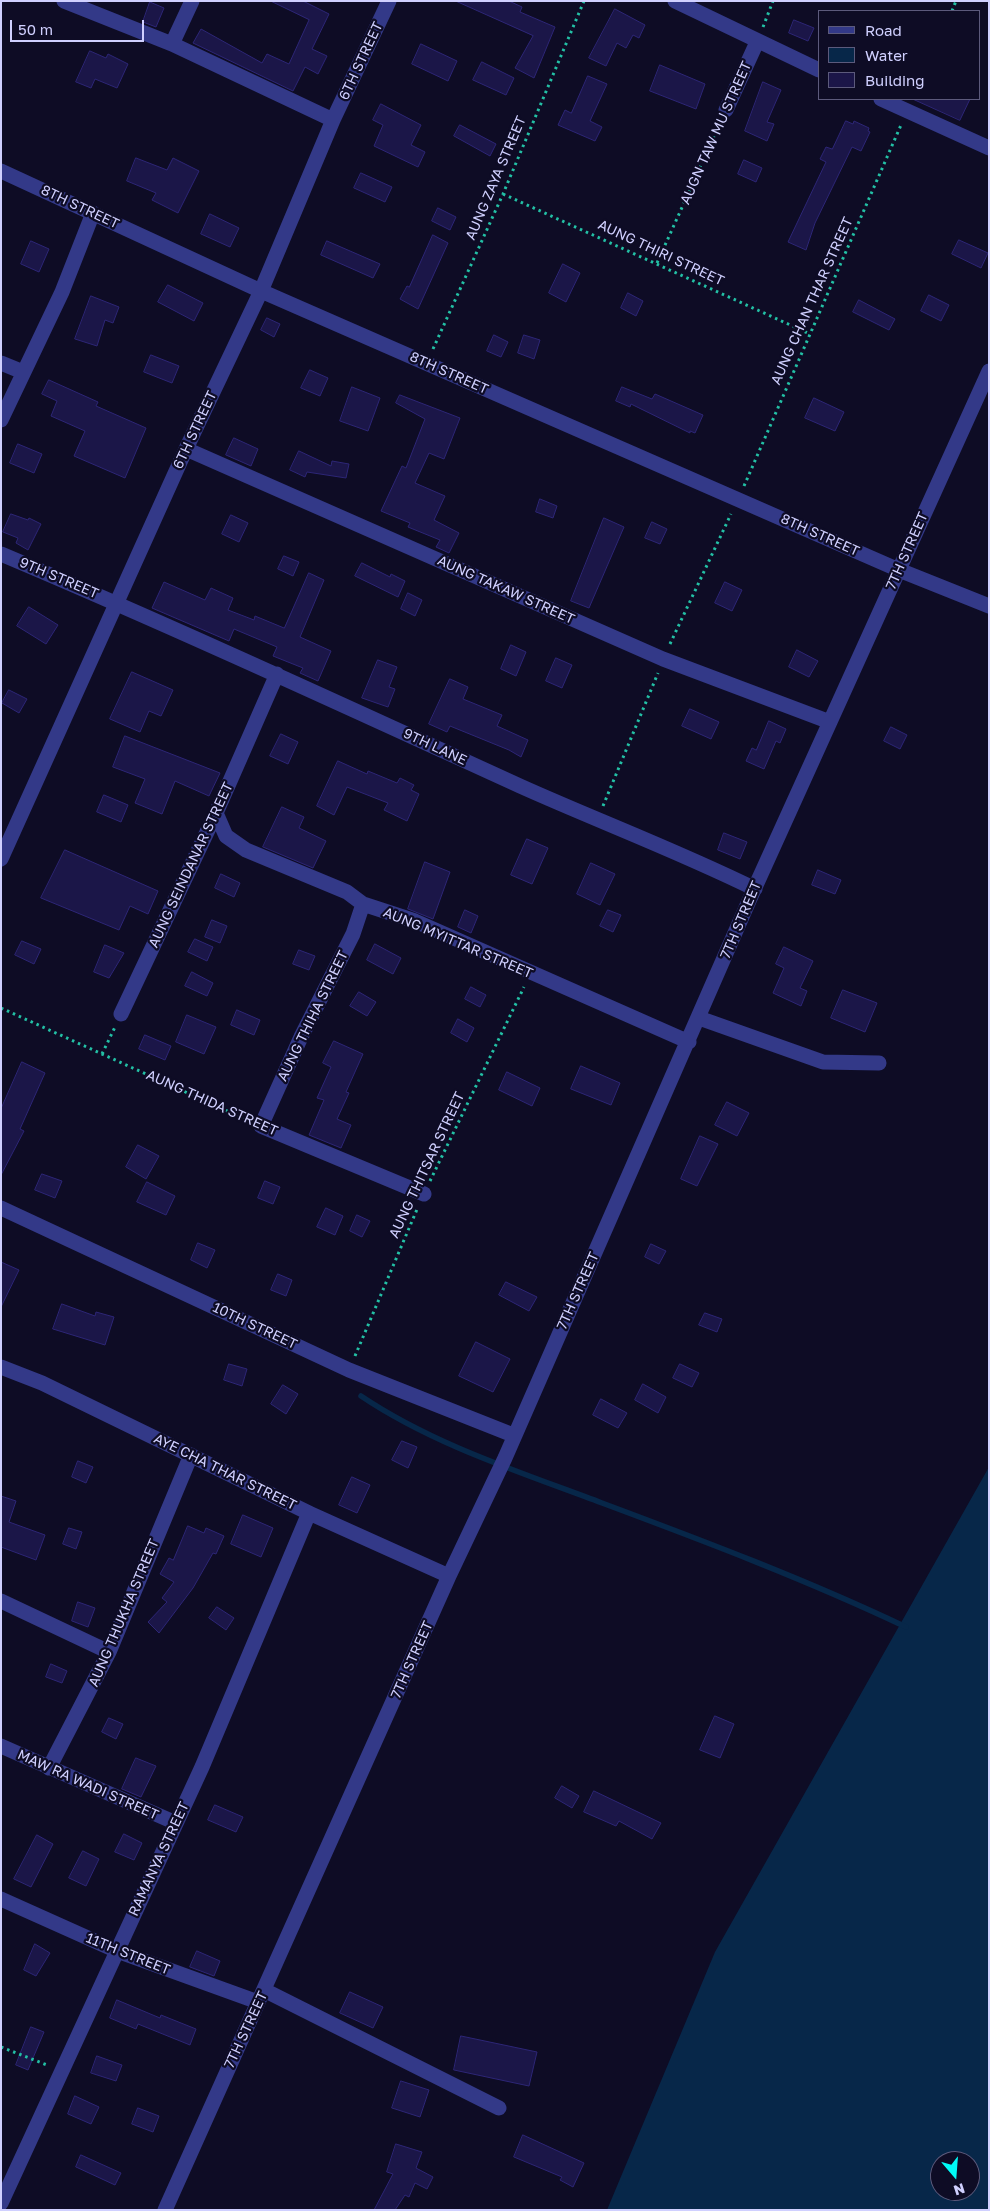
<!DOCTYPE html>
<html>
<head>
<meta charset="utf-8">
<style>
	body { margin:0 }
	#map { position:relative; width:990px; height:2211px; overflow:hidden; background:#0e0c25; font-family:"Golos Text",sans-serif }
	canvas { display:block }
	.frame { position:absolute; inset:0; border:2px solid #d0d0ff; pointer-events:none }
	.legend { position:absolute; left:818px; top:10px; width:162px; height:90px; box-sizing:border-box; background:#0e0c25; border:1px solid #5c5a7c; margin:0; padding:6px 9px; list-style:none; font-size:15px; color:#d0d0ff }
	.legend li { display:flex; align-items:center; gap:10px; height:25px }
	.legend b { width:25px; border:1px solid #5c5a7c }
	.north { position:absolute; left:930px; top:2151px; width:50px; height:50px; box-sizing:border-box; background:#0e0c25; border:1px solid #5c5a7c; border-radius:50%; rotate:162deg; font-size:14px; font-weight:700; line-height:20px; text-align:center; color:#d0d0ff }
	.north::after { content:''; display:block; margin:auto; width:18px; height:22px; background:#00fbf8; clip-path:polygon(50% 0,100% 100%,50% 72%,0 100%) }
	.scale { position:absolute; left:10px; top:20px; width:134px; height:22px; box-sizing:border-box; border:2px solid #d0d0ff; border-top:0; padding-left:6px; font-size:15px; line-height:18px; white-space:nowrap; color:#d0d0ff; -webkit-text-stroke:4px #0e0c25; paint-order:stroke }
</style>
</head>
<body>
<div id="map">
<canvas width="990" height="2211"></canvas>
<div class="frame"></div>
<ul class="legend">
<li><b style="height:6px;background:#333988"></b>Road</li>
<li><b style="height:14px;background:#072749"></b>Water</li>
<li><b style="height:14px;background:#1b1648"></b>Building</li>
</ul>
<div class="north">N</div>
<div class="scale">50 m</div>
</div>
<script>
const c = document.querySelector('canvas').getContext('2d');
c.lineJoin = 'round';
function paint(path, color) { c.fillStyle = color; c.fill(path, 'evenodd'); }
function trace(path, color, width, dash) { c.strokeStyle = color; c.lineWidth = width; c.lineCap = dash ? 'butt' : 'round'; c.setLineDash(dash || []); c.stroke(path); }
function write(font, color, halo, rows, align = 'center') {
  c.font = font + ' "Golos Text",sans-serif'; c.lineWidth = 4.5; c.setLineDash([]); c.textBaseline = 'middle'; c.strokeStyle = halo; c.fillStyle = color; for (const [text, x, y, turn = 0] of rows) {
    c.save(); c.translate(x, y); c.rotate((+turn || 0) * Math.PI / 180); c.textAlign = isNaN(turn) ? turn : align; if (halo) c.strokeText(text, 0, 0); c.fillText(text, 0, 0); c.restore();
  }
}
paint(new Path2D(`
	M989,1467V2210H607L715,1952ZM940,2161H970V2191H940Z`), '#072749');
trace(new Path2D(`
	M361,1396C434,1445 520,1472 602,1503C704,1541 807,1580 906,1627`), '#072749', 5.5);
const building = new Path2D(`
	M271,1H303L329,14L312,49L327,56L318,74L305,67L293,91L193,43L201,29L262,63L267,54L289,64L309,20Z
	M456,1H509L522,7L520,12L555,27L534,78L515,68L533,36Z
	M150,2L164,8L156,27L143,22Z
	M615,9L645,25L639,38L633,35L626,48L617,43L606,66L589,58Z
	M794,20L814,28L808,41L789,33Z
	M421,44L457,61L448,81L412,64Z
	M90,51L106,58L108,54L128,64L117,88L95,79L91,88L76,82Z
	M482,62L514,78L506,95L473,80Z
	M660,65L705,84L696,109L650,91Z
	M588,76L607,84L590,121L602,127L595,141L558,125L565,110L571,113Z
	M763,82L781,90L767,122L774,124L767,141L745,131Z
	M913,99H970L960,120Z
	M381,104L421,125L411,145L425,152L418,167L374,146L383,125L373,120Z
	M846,121L853,124L854,121L869,128L868,131L870,132L861,151L852,147L815,223L806,250L788,242L826,162L820,159L826,147L832,149Z
	M460,125L496,144L490,156L454,136Z
	M136,158L167,170L173,158L199,171L178,213L152,200L156,193L127,181Z
	M744,160L762,168L756,182L738,174Z
	M361,173L392,187L385,202L354,188Z
	M438,208L456,217L450,230L432,221Z
	M210,214L239,228L230,247L201,234Z
	M433,235L448,243L418,309L400,299L407,286L409,287Z
	M959,240L988,253L981,268L952,254Z
	M31,241L49,249L39,272L21,264Z
	M327,241L380,264L373,278L321,255Z
	M563,264L580,273L566,302L549,293Z
	M168,285L203,303L194,321L158,302Z
	M628,293L643,301L636,316L621,308Z
	M929,295L949,305L941,321L921,311Z
	M91,296L119,307L113,323L105,320L97,346L75,339Z
	M859,300L895,319L889,330L853,312Z
	M267,318L280,324L274,337L261,330Z
	M494,335L508,342L501,357L487,351Z
	M524,335L540,340L534,359L518,353Z
	M151,355L179,366L172,383L144,372Z
	M310,370L328,378L320,396L301,388Z
	M49,380L98,402L96,406L146,428L125,478L74,456L85,431L51,416L57,401L42,394Z
	M352,387L380,398L368,431L340,421Z
	M622,387L652,399L655,394L703,415L695,433L690,431V433L631,404L630,407L616,401Z
	M400,395L460,418L444,459L429,453L415,483L445,496L434,520L459,533L449,553L436,547L440,540L408,527L410,523L381,511L402,466L406,468L425,419L396,403Z
	M814,398L844,412L835,431L805,418Z
	M234,438L258,449L251,466L226,455Z
	M18,444L42,454L34,473L10,463Z
	M299,451L331,466L332,461L349,464L346,478L307,472L305,477L290,470Z
	M540,499L557,506L553,518L536,512Z
	M11,514L28,520L29,518L41,524L28,550L16,543L18,538L3,532Z
	M231,515L248,523L239,542L222,534Z
	M604,518L624,527L589,608L571,601Z
	M652,522L667,529L660,544L645,538Z
	M284,556L299,562L293,576L278,569Z
	M362,563L390,577L391,574L405,581L398,597L355,576Z
	M309,573L324,580L300,637L331,651L318,681L300,673L303,668L273,656L277,647L234,629L229,641L152,608L164,582L205,600L211,588L233,598L228,610L254,620L255,616L284,628Z
	M725,582L742,590L732,611L715,603Z
	M408,593L422,600L415,616L401,609Z
	M29,607L58,625L46,644L17,626Z
	M511,645L526,652L516,676L501,669Z
	M797,650L818,661L809,677L789,667Z
	M556,658L572,665L562,688L546,681Z
	M378,660L397,667L389,687L395,689L388,707L362,698Z
	M132,672L173,690L161,716L149,711L140,732L110,719Z
	M450,679L468,687L463,699L502,715L497,726L528,740L521,757L509,750L450,726L447,732L429,724Z
	M9,690L27,699L19,713L2,703Z
	M690,709L719,722L711,739L682,726Z
	M769,721L786,729L780,743L776,741L764,769L746,761L752,748L756,750Z
	M891,727L907,735L900,749L884,741Z
	M281,734L298,742L288,764L270,756Z
	M125,736L220,773L209,796L175,781L162,814L135,803L145,779L113,767Z
	M338,761L367,774L368,771L397,783L400,778L414,785L411,790L419,794L407,821L384,810L388,803L347,787L334,815L317,806Z
	M104,795L128,805L121,822L97,812Z
	M282,807L304,817L299,828L326,841L313,868L263,847Z
	M724,833L747,842L740,859L718,850Z
	M527,839L548,848L532,884L511,875Z
	M65,850L158,891L148,914L130,906L119,930L41,898Z
	M425,862L450,872L433,919L408,909Z
	M591,863L615,874L600,905L577,894Z
	M818,870L841,880L835,894L812,885Z
	M221,874L240,883L234,897L215,888Z
	M465,910L478,916L471,933L458,927Z
	M608,910L621,915L613,932L600,926Z
	M212,920L227,926L220,943L205,937Z
	M195,939L213,947L207,961L188,952Z
	M22,941L41,949L34,964L15,955Z
	M375,944L401,958L393,974L367,960Z
	M105,945L124,953L109,978L94,972Z
	M784,947L813,961L800,988L807,991L801,1006L773,993L784,968L776,964Z
	M299,950L315,956L309,970L293,964Z
	M192,972L213,983L207,996L185,986Z
	M471,987L486,995L480,1007L465,999Z
	M843,990L877,1003L865,1032L831,1018Z
	M359,992L376,1002L367,1016L350,1006Z
	M237,1010L260,1020L254,1035L231,1025Z
	M187,1015L216,1027L204,1054L176,1042Z
	M458,1019L474,1028L467,1042L451,1033Z
	M145,1035L171,1046L165,1060L139,1049Z
	M334,1041L363,1054L346,1092L349,1093L337,1119L351,1125L341,1148L309,1135L324,1100L317,1098L331,1067L323,1063Z
	M22,1062L45,1073L20,1129L24,1131L1,1175V1109Z
	M581,1066L620,1083L611,1105L571,1089Z
	M507,1072L540,1088L532,1106L499,1090Z
	M727,1102L749,1113L737,1136L715,1125Z
	M700,1136L718,1144L697,1186L681,1179Z
	M138,1145L159,1156L146,1179L126,1167Z
	M42,1174L62,1181L55,1198L35,1190Z
	M265,1181L280,1187L273,1204L258,1198Z
	M147,1182L175,1196L166,1215L137,1202Z
	M326,1208L343,1216L335,1235L317,1227Z
	M357,1215L370,1221L362,1237L350,1231Z
	M198,1243L215,1250L207,1268L191,1260Z
	M651,1244L666,1251L659,1264L645,1257Z
	M1,1262L19,1270L1,1307Z
	M278,1274L292,1280L286,1296L271,1290Z
	M506,1282L537,1297L529,1311L499,1295Z
	M62,1304L95,1316L96,1312L114,1317L105,1345L53,1329Z
	M705,1313L722,1319L717,1332L699,1325Z
	M476,1342L510,1359L493,1392L459,1376Z
	M229,1364L247,1369L242,1386L224,1380Z
	M680,1364L699,1373L692,1387L673,1378Z
	M643,1384L666,1397L658,1413L635,1400Z
	M283,1385L298,1394L286,1414L271,1404Z
	M601,1399L627,1413L618,1428L593,1415Z
	M402,1441L417,1447L408,1468L392,1460Z
	M78,1461L93,1467L86,1483L72,1477Z
	M352,1477L370,1485L357,1513L339,1505Z
	M1,1496L16,1501L9,1522L45,1535L36,1560L1,1547Z
	M243,1515L273,1528L261,1557L231,1544Z
	M188,1526L204,1533L206,1528L224,1536L216,1554L213,1553L193,1588L159,1633L148,1622L167,1602L162,1598L174,1582L160,1574L169,1558L173,1560Z
	M69,1528L82,1532L76,1549L63,1544Z
	M78,1602L95,1608L88,1627L72,1621Z
	M217,1607L234,1618L226,1630L209,1618Z
	M51,1664L67,1671L62,1683L46,1677Z
	M715,1716L734,1724L720,1758L700,1750Z
	M109,1718L123,1724L116,1739L102,1732Z
	M136,1758L156,1766L141,1797L122,1789Z
	M562,1786L579,1796L572,1808L555,1798Z
	M594,1791L661,1823L652,1839L619,1821L616,1826L584,1812Z
	M215,1805L243,1817L236,1832L208,1820Z
	M124,1834L142,1843L134,1860L115,1852Z
	M37,1835L53,1844L31,1887L14,1879Z
	M83,1851L99,1859L86,1886L69,1878Z
	M35,1944L50,1953L36,1976L24,1970Z
	M197,1951L220,1961L214,1976L190,1967Z
	M350,1992L383,2007L373,2028L340,2013Z
	M117,2000L160,2018L161,2015L196,2029L190,2045L138,2024L136,2029L110,2018Z
	M31,2027L44,2032L28,2070L16,2065Z
	M461,2036L537,2052L529,2086L454,2070Z
	M97,2056L122,2065L116,2081L91,2073Z
	M401,2081L429,2090L420,2117L392,2108Z
	M75,2096L99,2107L91,2124L68,2114Z
	M138,2108L159,2116L153,2132L132,2124Z
	M523,2135L584,2163L573,2187L560,2180L562,2177L514,2157Z
	M396,2144L422,2152L416,2168L433,2177L427,2189L415,2183L409,2197L405,2195L395,2210H374L393,2174L387,2172Z
	M81,2155L121,2173L115,2185L76,2167Z`);
paint(building, '#1b1648');
trace(building, '#2d2676', 1);
trace(new Path2D(`
	M952,11L956,1
	M763,27L773,1
	M503,194L810,334
	M657,263L720,123
	M433,349L503,194L584,1
	M744,486L901,125
	M670,644L731,514
	M603,806L658,673
	M1,1008L247,1120
	M102,1054L115,1027
	M430,1181L524,987
	M355,1356L418,1207
	M1,2047L47,2065`), '#23c0a5', 3, [2.5, 4]);
trace(new Path2D(`
	M64,1L172,44L333,120
	M675,1L819,70
	M172,44L192,1
	M881,99L989,148
	M726,110L757,42
	M1,171L261,291L899,570L989,606
	M1,363L23,372
	M1,420L62,292L93,213
	M186,449L663,659L830,722
	M1,554C176,628 347,707 520,786C598,821 678,851 755,889
	M216,813L226,836L246,850L347,892L363,904L415,921L689,1042
	M1,859L186,449L261,291L333,120L389,1
	M363,904L353,934L301,1037L261,1126L424,1194
	M121,1014L216,813L277,674
	M699,1018L823,1062L879,1063
	M1,1208L349,1370L513,1435
	M1,1367L42,1383L309,1513L449,1576
	M1,1601L109,1652
	M1,1746L176,1823
	M49,1768L109,1652L191,1455
	M1,1899L117,1951L258,2002
	M264,1990L499,2108
	M1,2203L202,1767L309,1513
	M165,2210L449,1576L505,1458L752,894L989,371`), '#333988', 15);
write('14px', '#d0d0ff', '#0e0c25', [
	["6TH STREET",361,61,-65],
	["AUGN TAW MU STREET",716,133,-66],
	["AUNG ZAYA STREET",496,178,-67],
	["8TH STREET",80,207,25],
	["AUNG THIRI STREET",661,253,25],
	["AUNG CHAN THAR STREET",812,301,-66],
	["8TH STREET",449,373,24],
	["6TH STREET",195,430,-65],
	["8TH STREET",820,535,24],
	["7TH STREET",907,551,-66],
	["9TH STREET",59,578,23],
	["AUNG TAKAW STREET",506,590,24],
	["9TH LANE",435,747,25],
	["AUNG SEINDANAR STREET",191,865,-65],
	["7TH STREET",741,920,-67],
	["AUNG MYITTAR STREET",458,943,23],
	["AUNG THIHA STREET",313,1016,-64],
	["AUNG THIDA STREET",212,1103,24],
	["AUNG THITSAR STREET",427,1165,-65],
	["7TH STREET",578,1291,-66],
	["10TH STREET",255,1326,25],
	["AYE CHA THAR STREET",225,1472,26],
	["AUNG THUKHA STREET",124,1613,-67],
	["7TH STREET",412,1660,-66],
	["MAW RA WADI STREET",88,1785,24],
	["RAMANYA STREET",159,1859,-65],
	["11TH STREET",128,1954,22],
	["7TH STREET",246,2030,-65]
]);
</script>
</body>
</html>
